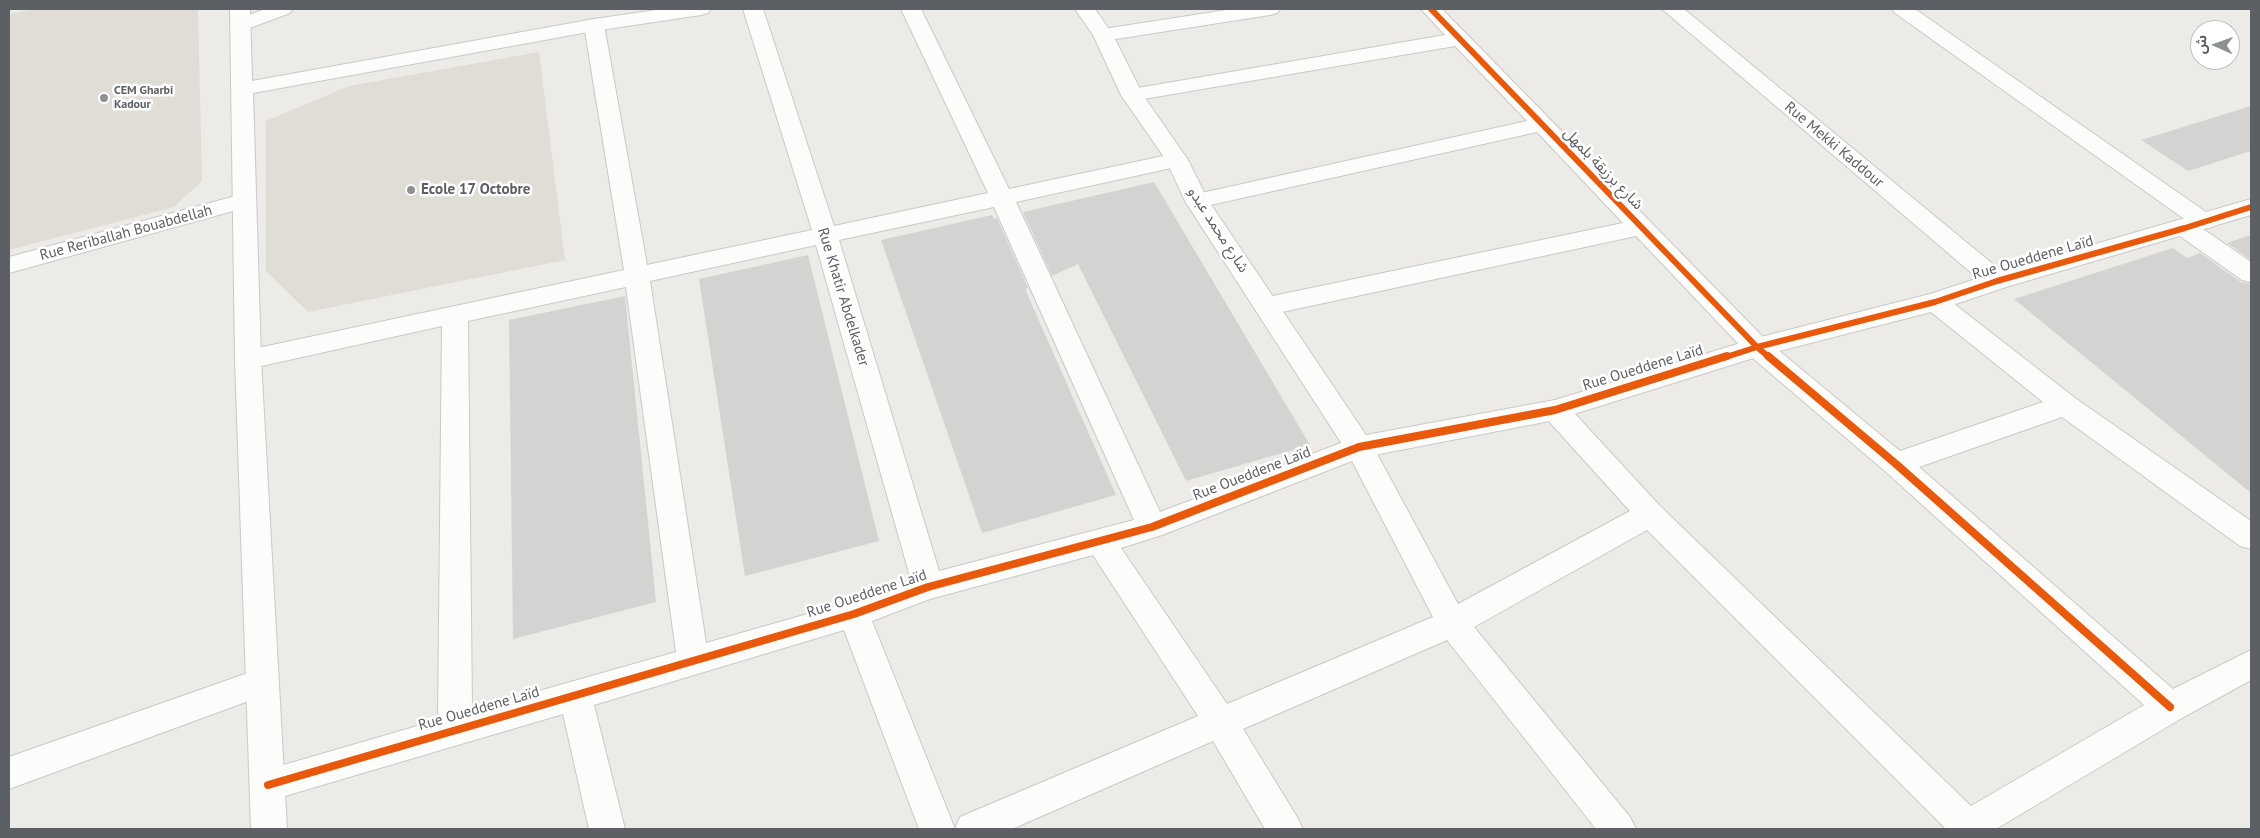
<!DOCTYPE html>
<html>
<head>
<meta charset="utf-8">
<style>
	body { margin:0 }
	#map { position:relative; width:2260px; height:838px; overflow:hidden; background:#ecebe7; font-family:"PT Sans","Noto Sans Arabic",sans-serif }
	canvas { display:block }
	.frame { position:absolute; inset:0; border:10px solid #5c6065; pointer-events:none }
	.north { position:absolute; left:2190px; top:20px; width:50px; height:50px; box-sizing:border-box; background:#fff; border:1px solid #bebfc1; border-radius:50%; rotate:272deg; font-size:14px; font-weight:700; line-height:20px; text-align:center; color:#5c6065 }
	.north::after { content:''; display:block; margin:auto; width:18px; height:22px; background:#8e9192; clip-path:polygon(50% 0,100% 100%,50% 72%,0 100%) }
</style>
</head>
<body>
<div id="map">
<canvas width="2260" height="838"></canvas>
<div class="frame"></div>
<div class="north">ش</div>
</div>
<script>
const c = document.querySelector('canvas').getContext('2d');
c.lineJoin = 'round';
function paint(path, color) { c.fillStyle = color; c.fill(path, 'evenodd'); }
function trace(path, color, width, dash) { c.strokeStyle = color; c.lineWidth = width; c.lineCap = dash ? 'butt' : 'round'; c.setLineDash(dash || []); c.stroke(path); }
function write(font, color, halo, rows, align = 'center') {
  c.font = font + ' "PT Sans","Noto Sans Arabic",sans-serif'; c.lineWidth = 5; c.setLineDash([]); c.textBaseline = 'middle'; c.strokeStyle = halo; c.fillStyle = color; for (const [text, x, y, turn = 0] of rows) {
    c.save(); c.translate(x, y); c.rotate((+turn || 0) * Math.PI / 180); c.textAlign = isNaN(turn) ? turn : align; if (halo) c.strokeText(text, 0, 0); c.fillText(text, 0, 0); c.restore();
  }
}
paint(new Path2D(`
	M36,9H198L202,181L174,207L9,250V14Z
	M539,52L565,260L308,312L266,271V121L349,86Z`), '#e0ddd6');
paint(new Path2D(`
	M2251,106V151L2188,171L2141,140Z
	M1154,182L1310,445L1186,481L1078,264L1052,276L1023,212Z
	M992,215L994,219L997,218L1028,288L1025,289L1116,495L982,533L881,240Z
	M2251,235V260L2227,243Z
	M2173,248L2187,258L2200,253L2241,282L2251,284V493L2014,299Z
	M808,255L879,541L745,576L699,279Z
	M625,296L656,602L513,639L509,320Z`), '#d4d3d1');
const minor = new Path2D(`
	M265,9H293L290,13L247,29L240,31L233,29L230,25L233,21Z
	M743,9H763L834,226L988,193L901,9H921L1009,189L1177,153L1185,155L1188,160L1185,165L1016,202L1160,512L1359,436L1369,439L1458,604L1630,511L1545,417L1541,410L1545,403L1555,400L1565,403L1660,506L1971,806L2144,705L1886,472L1748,354L1636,236L1268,315L1259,312L1255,306L1259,300L1268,297L1623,223L1537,132L1197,208L1189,206L1185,201L1189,196L1197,194L1527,121L1455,46L1132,101L1124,100L1121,95L1124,90L1132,89L1445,35L1421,9H1442L1766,340L1900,451L2043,402L1926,308L1922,302L1926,296L1935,293L1944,296L2075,398L2251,521V549L2240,546L2062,417L1919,467L2173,689L2251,650V680L2182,718L1996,829H1946L1647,530L1474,627L1630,817L1636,829H1596L1447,640L1243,729L1297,817L1303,829H1265L1213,741L1012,829H919L844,630L594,705L625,829H589L563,714L268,801L256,797L251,785L256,773L438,720L442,326L248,369L239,366L235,359L239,352L624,270L584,25L587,21L594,19L601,21L604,25L647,265L812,230ZM994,207L1134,520L939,571L839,240ZM816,245L911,580L853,601L706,643L650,281ZM626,287L676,652L472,710L468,321ZM1352,461L1433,617L1227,704L1121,548L1162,535ZM1093,555L1198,716L960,817L955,829L872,621L930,599Z
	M1233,9H1280L1277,13L1270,15L1103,41L1096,39L1093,35L1096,31L1103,29Z
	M1662,9H1684L2006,275L2009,281L2006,287L1997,289L1988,287Z
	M1892,9H1915L2213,217L2217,222L2213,227L2203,229L2251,262V282L2242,280L2177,234L2173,228L2177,222L2187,221L1895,13Z
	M243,194L251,196L255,201L251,206L9,273V257Z
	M262,668L273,672L278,682L273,692L9,789V757Z`);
const tertiary = new Path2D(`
	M230,9H250L252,81L594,19L663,9H711L708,13L701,15L594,31L253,93L261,359L287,829H251L235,359Z
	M1075,9H1095L1113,35L1143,95L1188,160L1208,200L1366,435L1555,400L1757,338L1930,294L1988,275L2251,199V215L2006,287L1935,311L1760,356L1555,420L1359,458L1349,455L1185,201L1166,160L1121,95L1093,35Z`);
trace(minor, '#c9c9c9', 2);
trace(tertiary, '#c9c9c9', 2);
paint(minor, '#fcfcfb');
paint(tertiary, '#fcfcfb');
trace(new Path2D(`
	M1431,9L1757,347L1770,358
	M1723,358L1757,347L1935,302L1997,281L2185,228L2251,207`), '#e8590c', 6);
trace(new Path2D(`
	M1768,356L1896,464L2170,707
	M268,785L854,614L928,587L1152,527L1359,447L1555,410L1727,356`), '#e8590c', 8);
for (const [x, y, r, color] of [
	[104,98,5,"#8e9192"],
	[411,190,5,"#8e9192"]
]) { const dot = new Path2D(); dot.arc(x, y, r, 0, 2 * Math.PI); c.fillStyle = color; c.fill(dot); trace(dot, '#fff', 2); }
write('bold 12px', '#5c6065', '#fff', [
	["CEM Gharbi",114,91],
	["Kadour",114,105]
], 'left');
write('15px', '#5c6065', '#fff', [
	["Rue Mekki Kaddour",1834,145,40],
	["شارع برزيقة بلمهل",1603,169,46],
	["شارع محمد عبدو",1218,230,57],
	["Rue Reriballah Bouabdellah",126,233,-15],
	["Rue Oueddene Laïd",2033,258,-16],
	["Rue Khatir Abdelkader",843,297,73],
	["Rue Oueddene Laïd",1643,368,-17],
	["Rue Oueddene Laïd",1252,474,-21],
	["Rue Oueddene Laïd",867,594,-18],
	["Rue Oueddene Laïd",479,709,-16]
]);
write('bold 15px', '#5c6065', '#fff', [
	["Ecole 17 Octobre",421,190]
], 'left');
</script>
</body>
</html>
